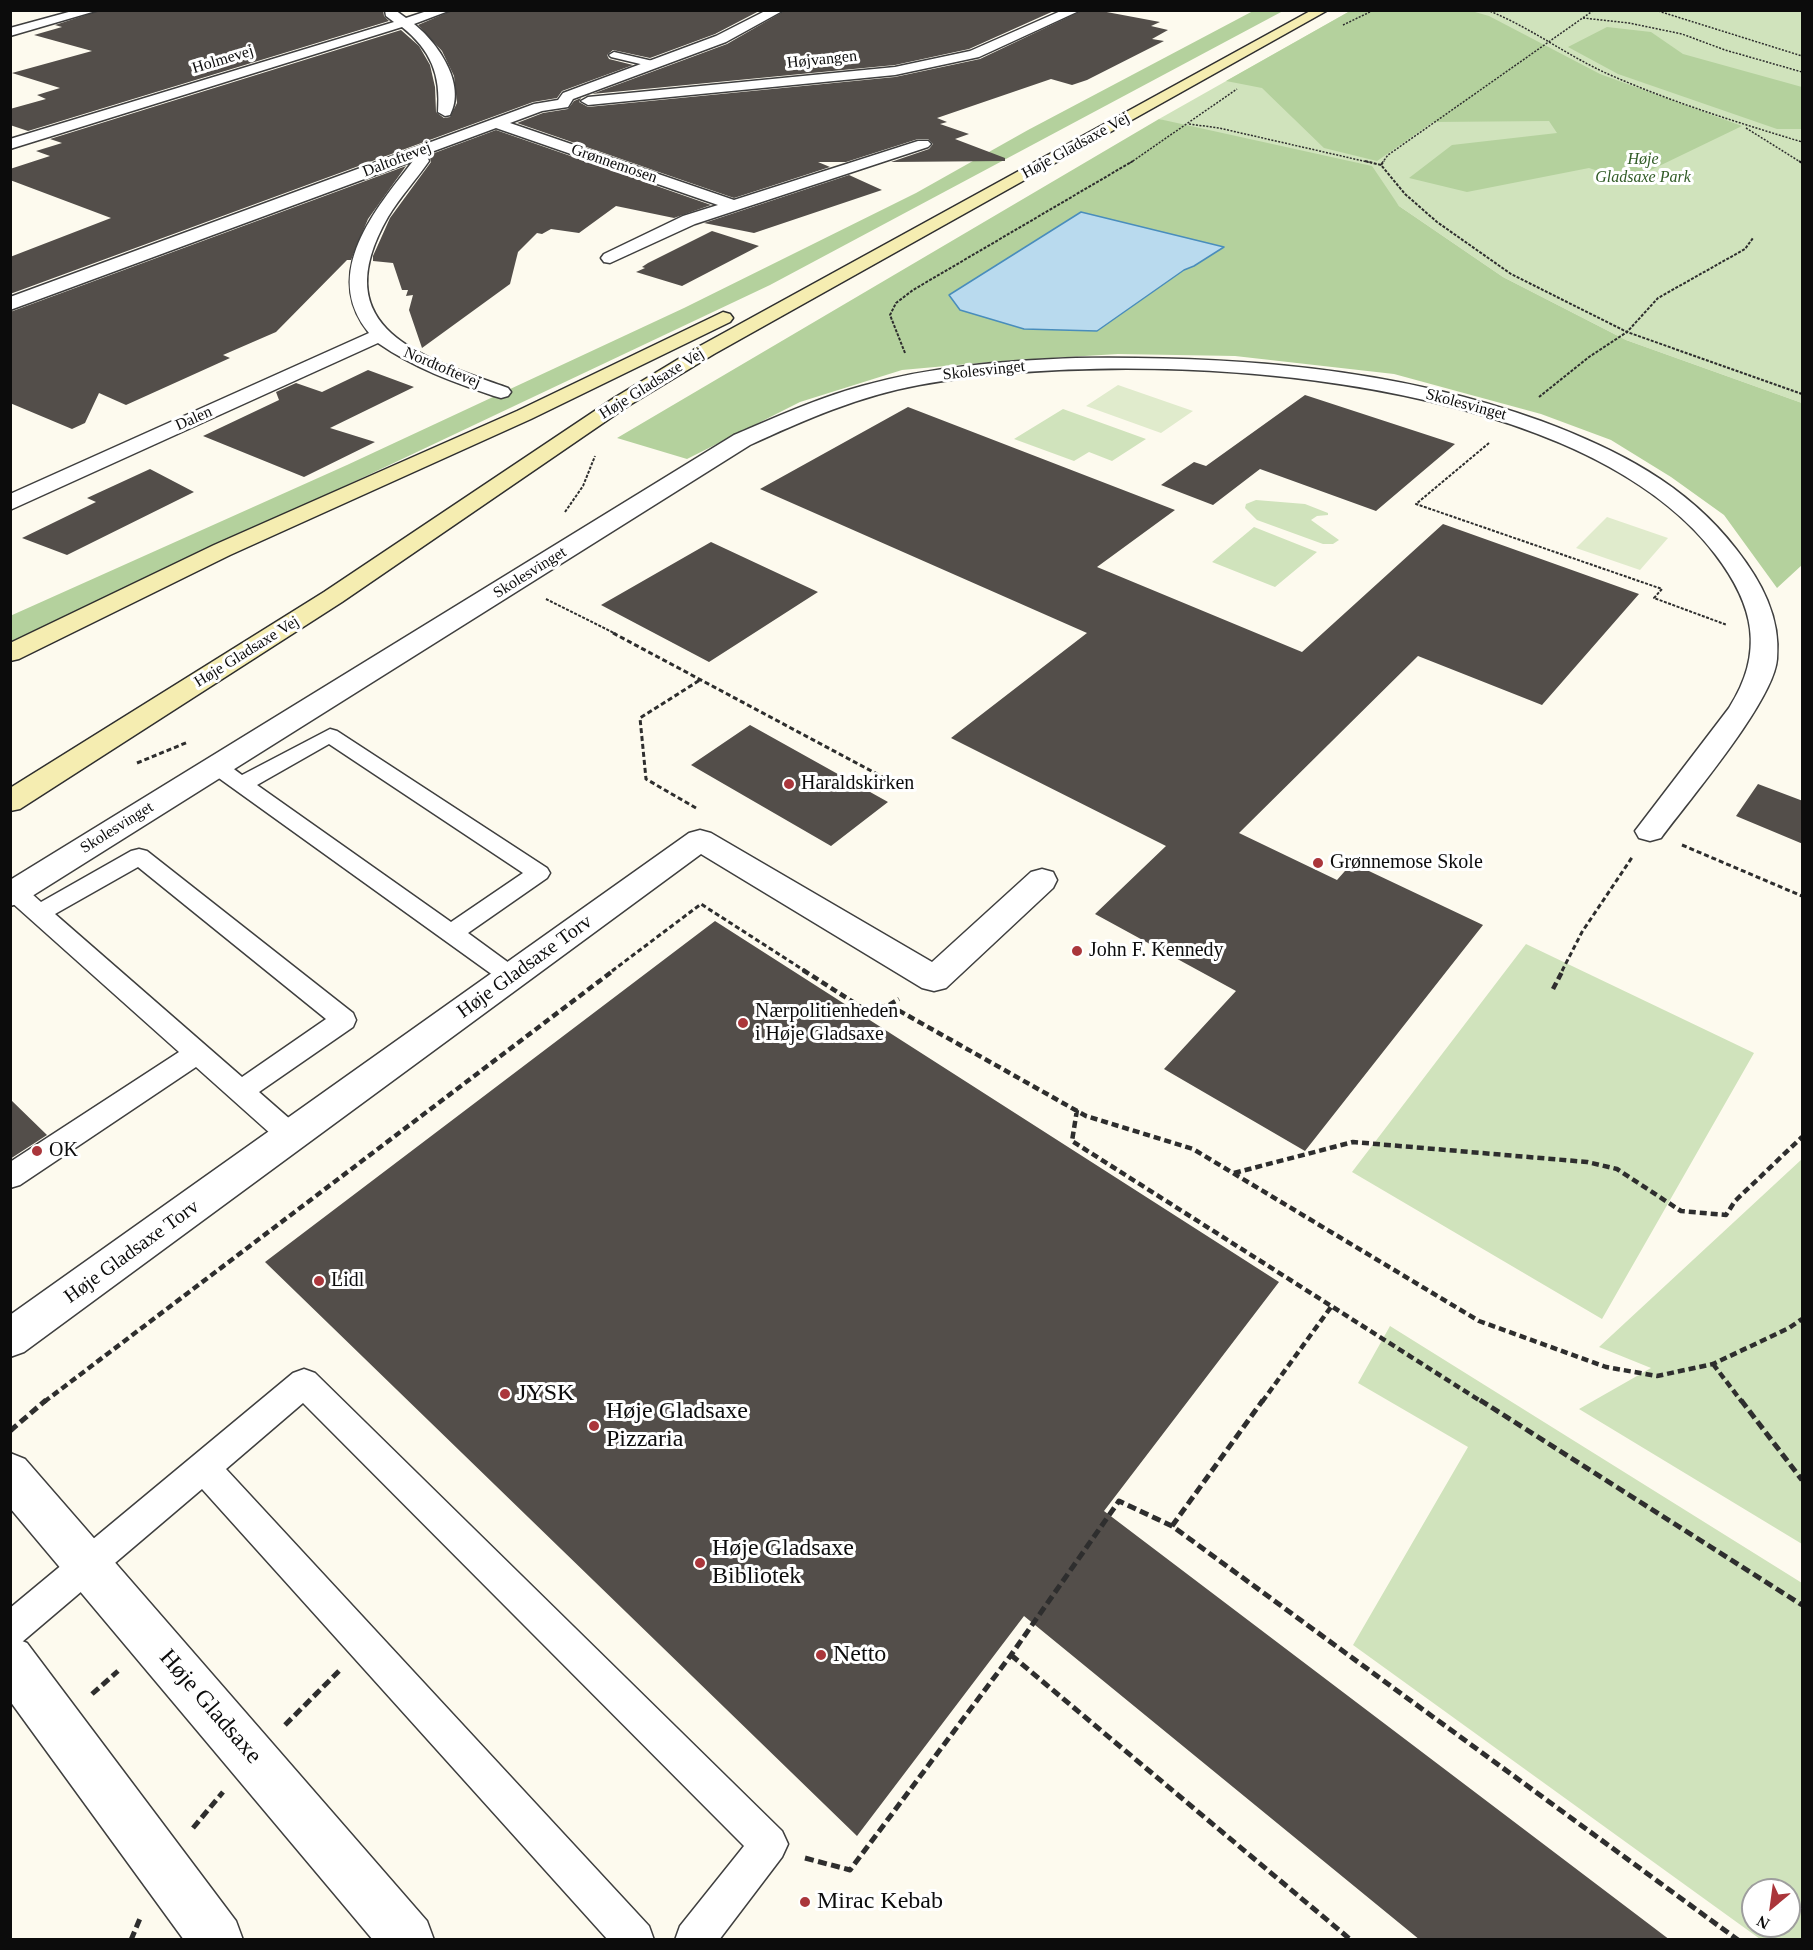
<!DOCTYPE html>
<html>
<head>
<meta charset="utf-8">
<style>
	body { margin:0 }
	#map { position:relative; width:1813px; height:1950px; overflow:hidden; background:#fdfaee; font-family:"Times New Roman",serif }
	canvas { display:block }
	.frame { position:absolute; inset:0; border:12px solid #0c0c0c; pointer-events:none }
	.north { position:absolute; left:1741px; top:1878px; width:60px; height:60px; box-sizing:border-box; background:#fff; border:2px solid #9e9e9e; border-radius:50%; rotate:209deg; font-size:16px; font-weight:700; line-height:24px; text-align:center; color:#0c0c0c }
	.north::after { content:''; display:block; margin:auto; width:21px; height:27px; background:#aa363b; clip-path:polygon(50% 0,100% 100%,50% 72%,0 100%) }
</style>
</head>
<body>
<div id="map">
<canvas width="1813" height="1950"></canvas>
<div class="frame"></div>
<div class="north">N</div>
</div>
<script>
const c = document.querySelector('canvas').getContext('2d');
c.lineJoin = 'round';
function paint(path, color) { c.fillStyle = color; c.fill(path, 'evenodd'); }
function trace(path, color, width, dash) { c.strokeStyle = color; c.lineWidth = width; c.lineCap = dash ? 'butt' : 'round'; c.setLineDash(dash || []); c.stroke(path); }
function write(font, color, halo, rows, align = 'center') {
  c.font = font + ' "Times New Roman",serif'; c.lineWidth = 6; c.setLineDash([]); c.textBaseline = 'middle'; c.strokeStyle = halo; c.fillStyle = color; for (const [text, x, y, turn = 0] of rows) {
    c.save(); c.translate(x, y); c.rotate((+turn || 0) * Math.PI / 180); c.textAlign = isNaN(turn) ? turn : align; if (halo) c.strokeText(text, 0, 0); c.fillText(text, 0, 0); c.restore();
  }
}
paint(new Path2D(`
	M1350,11H1802V403L1626,340L1503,277L1399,206L1391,196L1159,119Z
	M1063,409L1146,439L1112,461L1089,452L1074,461L1014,439Z
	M1256,500L1305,504L1328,513V515L1317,516L1311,520L1339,540L1333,544H1323L1257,520L1245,508L1246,504Z
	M1254,527L1317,552L1275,587L1212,562Z
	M1526,944L1754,1053L1602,1319L1352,1172Z
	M1802,1159V1544L1579,1409L1651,1368L1599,1347Z
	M1390,1326L1802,1583V1939H1760L1353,1645L1468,1447L1358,1383ZM1753,1890H1789V1926H1753Z`), '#d0e3bc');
paint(new Path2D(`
	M1253,11H1283L770,285L11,644L10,616L347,465L684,308L916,193L1028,130Z
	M1350,11L1468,10L1489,16L1600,74L1742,126L1628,181L1589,168L1467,192L1409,178L1452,145L1557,133L1549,121L1433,122L1377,161L1324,148L1262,88L1226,81Z
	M1607,27L1651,32L1683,54L1802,87V129H1777L1618,74L1568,47Z
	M1159,119L1372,166L1399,206L1503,277L1626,340L1802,403V565L1777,588L1724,515L1671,477L1611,440L1541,414L1394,374L1235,356L1118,354L1001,361L902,370L800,402L687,459L617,438Z`), '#b4d19d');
paint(new Path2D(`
	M1118,385L1193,411L1161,433L1086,406Z
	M1607,517L1668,538L1640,570L1576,548Z`), '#e0ebcc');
const water = new Path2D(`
	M1081,212L1224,247L1194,266L1184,270L1097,331L1024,329L960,310L949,295Z`);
paint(water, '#b9daee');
trace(water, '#498dbc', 1.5);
paint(new Path2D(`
	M101,10H383L384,16L389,21L28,131L10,125V109L46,99L37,95L60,88L12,73L92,51L34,35L62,27L55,25Z
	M453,10H761L715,34L650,58L613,50L607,55L609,59L633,65L562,91L557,98L533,102L10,294V257L111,218L10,180V169L50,156L36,151L62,143L50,139L401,30L419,46L430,65L435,87L436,112L444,118L450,117L457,103L454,76L442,51L418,25Z
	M786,10H1056L969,49L895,65L592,94L727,44Z
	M1083,10H1096L1160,22L1151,26L1168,30L1152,39L1164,41L1087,80L1072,85L1051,79L937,118L947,122L940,124L969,134L955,139L1005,158V161L891,162L929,149L933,144L928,139H918L846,162H818L830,167L734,198L517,123L543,113L568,109L574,101L581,98L579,102L588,107L895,77L980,59Z
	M496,130L711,205L674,218L616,206L579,233L551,229L542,234L537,233L518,252L510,284L422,348L409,310L413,295L406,296L408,290H402L393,263L373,261V256L390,218L431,162L429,155Z
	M406,166L368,219L351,260H347L276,332L223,355L230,358L126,405L99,393L85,423L72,429L10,403V312Z
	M849,175L882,190L754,233L704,223Z
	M712,231L759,246L682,286L636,272L645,268L642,267L648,263Z
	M368,370L414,387L330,428L375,442L304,477L203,436L279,400L276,392L296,383L322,392Z
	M1305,395L1455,444L1376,511L1260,469L1213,505L1161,485L1194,462L1206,466Z
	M908,407L1175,510L1097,567L1302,652L1443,524L1639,594L1542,705L1418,656L1239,833L1337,880L1352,863L1483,925L1305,1151L1164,1069L1236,991L1095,914L1166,846L951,738L1087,633L760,489Z
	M150,469L194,492L67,555L22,538L96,502L87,498Z
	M711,542L818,592L709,662L601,605Z
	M750,725L888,802L831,846L691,765Z
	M1758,784L1803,801V844L1736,816Z
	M715,921L1279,1282L1104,1511L1670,1940H1420L1024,1616L857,1836L265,1262Z
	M10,1099L47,1135L10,1159Z`), '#534e4a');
const lane = new Path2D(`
	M614,52L657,62L658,64L653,67L611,57L609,55Z
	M330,729L337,731L547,868L550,873L547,878L468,933L520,971L524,977L520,983L512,986L504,983L209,771L206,766L209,761C223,758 231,767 242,775ZM329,744L523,873L451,922L257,785Z
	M139,849L147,851L353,1013L356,1020L353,1027L259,1092L299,1127L303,1135L299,1143L290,1146L281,1143L196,1067L20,1185L10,1188V1162L179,1052L10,901V885L23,886L41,902L131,851ZM138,867L326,1019L242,1077L55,914Z
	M304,1369L315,1373L782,1831L788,1844L782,1857L719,1940H675L680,1926L744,1846L303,1403L226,1469L649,1926L654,1940H608L202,1489L22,1642L10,1647V1608L293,1373Z`);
const street = new Path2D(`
	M76,10H99L10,36V28Z
	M385,10H395L406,18L430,10H451L414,24C437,42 467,84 450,115L445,116L438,112C441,75 431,50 402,27L10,149V139L394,22L386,16Z
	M767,10H784L726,42L573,99L568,107L542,111L510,123L734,200L918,141H928L931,144L928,147L695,224L610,263L604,262L601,258L604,254L683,216L718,205L496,128L426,154L429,161C416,180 400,197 388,217C323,330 422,357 508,388L511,392L508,396L501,398L494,396C453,382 414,368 378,343L10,510V494L369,333C320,273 376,209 413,161L10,310V297L534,104L558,100L563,93L716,36Z
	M1063,10H1081L979,57L895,75L588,105L581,101L588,97L895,67L970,51Z
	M1076,358C1233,356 1392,367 1541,421C1616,449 1686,484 1736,549C1761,581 1781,617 1777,659C1774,701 1689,800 1661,838L1650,841L1639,838L1635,831L1729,708C1765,652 1754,605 1715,554C1572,367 1133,346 919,385C859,396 804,420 750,445L21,903L10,906V880L734,435C776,417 818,398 862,386C932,366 1004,361 1076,358Z
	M700,830L711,833L932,962L1031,872L1042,869L1053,872L1057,880L1053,888L946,988L934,991L922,988L701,854L24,1352L10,1357V1315L689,833Z
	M10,1453L25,1459L427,1921L434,1940H373L10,1508Z
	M10,1636L27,1643L236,1921L243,1940H184L10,1701Z`);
const secondary = new Path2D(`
	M1312,10H1328L714,354L628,406L342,602L20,809L10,811V788L324,592L614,398L700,346Z
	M723,312L730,314L733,318L730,322L531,419L230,555L19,659L10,661V643L214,545L517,411Z`);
trace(lane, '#3f3f3f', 3);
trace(street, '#3f3f3f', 3);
trace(secondary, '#2e2e2e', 3);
trace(new Path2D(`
	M1487,10C1530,27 1566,55 1608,74C1671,102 1736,122 1802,142
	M1655,10L1802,56
	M1583,18L1629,23L1682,34L1725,50L1802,72
	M1343,25L1374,10
	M1189,124L1219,128L1372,163
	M1746,128L1802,163
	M1130,163L1237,89
	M1382,163L1388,155L1594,10`), '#2e2e2e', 1.5, [2, 1.5]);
trace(new Path2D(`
	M1365,161L1381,165L1405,194L1437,222L1511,274L1627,332L1802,394
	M1799,161L1802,163
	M1381,165L1384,161
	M905,353L890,315L896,303L913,290L1133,161
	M1539,397L1589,357L1627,332L1658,298L1745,249L1753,238
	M1489,443L1416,504L1662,589L1654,598L1727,625
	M565,512L583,486L595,456
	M546,599L616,634`), '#2e2e2e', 2, [3, 1.5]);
trace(new Path2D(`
	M613,633L892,782
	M137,763L188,742
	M696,808L646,779L640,718L700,680
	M1682,845L1802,896
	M612,971L701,904L805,971
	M1562,971L1582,932L1633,856`), '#2e2e2e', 3, [5, 3]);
trace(new Path2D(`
	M803,970L867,1011L889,1005L899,999
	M1553,989L1563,970
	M889,1005L1086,1116L1193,1149L1479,1321L1606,1367L1657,1376L1713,1364L1789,1328L1802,1319
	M1077,1110L1072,1141L1482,1402
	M1234,1173L1353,1142L1587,1162L1617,1169L1681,1211L1726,1215L1735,1201L1802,1137
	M1713,1364L1742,1402
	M44,1402L614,970
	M1262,1402L1331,1307`), '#2e2e2e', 4.5, [7, 4]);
trace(new Path2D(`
	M1480,1400L1802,1605
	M1741,1400L1802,1480
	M10,1431L46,1400
	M1172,1526L1263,1400
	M1011,1655L1351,1940
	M92,1694L118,1671
	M285,1725L339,1671
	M193,1828L223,1792
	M805,1858L850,1870L1011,1655L1119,1501L1172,1526L1738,1940
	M131,1940L141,1916`), '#2e2e2e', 5, [9, 4.5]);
paint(lane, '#fff');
paint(street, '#fff');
paint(secondary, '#f5edb1');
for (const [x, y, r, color] of [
	[789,784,6,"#aa363b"],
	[1318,863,6,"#aa363b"],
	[1077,951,6,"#aa363b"],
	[743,1023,6,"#aa363b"],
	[37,1151,6,"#aa363b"],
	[319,1281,6,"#aa363b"],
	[505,1394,6,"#aa363b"],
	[594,1426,6,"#aa363b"],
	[700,1563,6,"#aa363b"],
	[821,1655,6,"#aa363b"],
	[805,1902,6,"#aa363b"]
]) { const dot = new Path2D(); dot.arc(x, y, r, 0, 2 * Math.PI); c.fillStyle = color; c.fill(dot); trace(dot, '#fff', 2); }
write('16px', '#0c0c0c', '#fff', [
	["Holmevej",223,60,-17],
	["Højvangen",822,60,-6],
	["Høje Gladsaxe Vej",1076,146,-29],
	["Daltoftevej",397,160,-21],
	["Grønnemosen",614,164,19],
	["Nordtoftevej",442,368,23],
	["Skolesvinget",984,371,-6],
	["Høje Gladsaxe Vej",652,384,-32],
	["Skolesvinget",1466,405,15],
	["Dalen",194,419,-24],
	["Skolesvinget",530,573,-32],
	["Høje Gladsaxe Vej",247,652,-32],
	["Skolesvinget",117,828,-32]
]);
write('italic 16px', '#305b25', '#fff', [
	["Høje",1643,160],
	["Gladsaxe Park",1643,178]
]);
write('20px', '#0c0c0c', '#fff', [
	["Haraldskirken",801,784],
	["Grønnemose Skole",1330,863],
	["John F. Kennedy",1089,951],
	["Nærpolitienheden",755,1012],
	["i Høje Gladsaxe",755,1035],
	["OK",49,1151],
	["Lidl",331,1281]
], 'left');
write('20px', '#0c0c0c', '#fff', [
	["Høje Gladsaxe Torv",525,967,-36],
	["Høje Gladsaxe Torv",132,1252,-36]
]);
write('24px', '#0c0c0c', '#fff', [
	["JYSK",517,1394],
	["Høje Gladsaxe",606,1412],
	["Pizzaria",606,1440],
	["Høje Gladsaxe",712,1549],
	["Bibliotek",712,1577],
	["Netto",833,1655],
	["Mirac Kebab",817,1902]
], 'left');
write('24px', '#0c0c0c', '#fff', [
	["Høje Gladsaxe",210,1707,49]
]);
</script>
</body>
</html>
